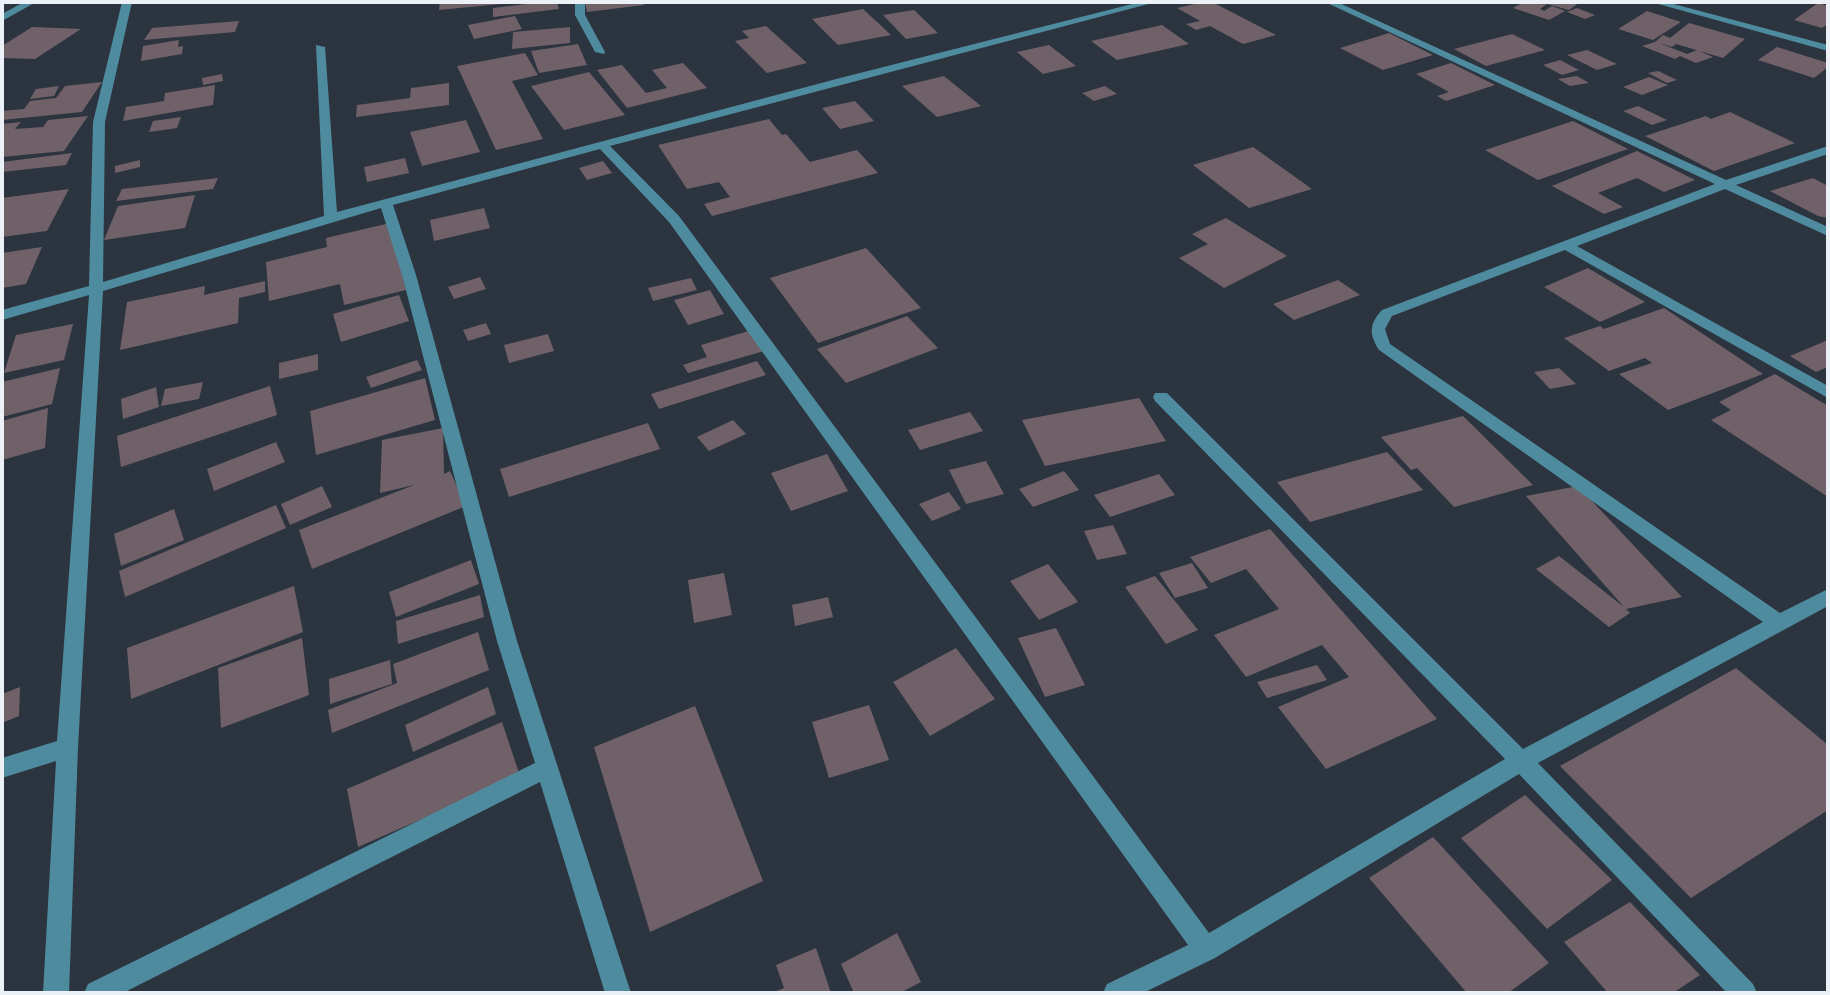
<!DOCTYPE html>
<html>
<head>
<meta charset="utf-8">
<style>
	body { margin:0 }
	#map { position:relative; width:1830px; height:995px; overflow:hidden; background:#2b343f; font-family:"Noto Sans",sans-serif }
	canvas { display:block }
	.frame { position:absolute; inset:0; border:4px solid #ebf1f7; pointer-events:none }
</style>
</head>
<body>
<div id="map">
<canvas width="1830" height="995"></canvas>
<div class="frame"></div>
</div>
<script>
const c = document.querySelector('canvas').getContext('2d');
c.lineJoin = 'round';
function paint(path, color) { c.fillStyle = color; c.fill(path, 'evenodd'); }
paint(new Path2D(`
	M440,2H501V4L439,10Z
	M543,2H557L559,9L493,17V8Z
	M585,2H643L644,5L587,12Z
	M1203,2H1212L1276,35L1243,44L1210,26L1196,30L1186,24L1200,21L1177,8Z
	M1524,2H1580L1569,10L1547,4L1540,9L1544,11L1552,6L1565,11L1549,20L1513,8Z
	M1818,3L1828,6V24L1822,28L1794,20Z
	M1577,8L1595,15L1585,19L1567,12Z
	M863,9L891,35L838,45L812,19Z
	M914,10L938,33L906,39L883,15Z
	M1647,11L1681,22L1653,40L1618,29Z
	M515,16L522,29L474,39L468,25Z
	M239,21L235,32L144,40L152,28Z
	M1689,23L1745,39L1723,58L1676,44L1672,47L1659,43L1687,54L1697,50L1713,57L1696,63L1680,56L1675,59L1642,46L1655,42L1663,35L1670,38Z
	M1162,25L1189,44L1117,60L1091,41Z
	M766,26L807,63L767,73L735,41L749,38L742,31Z
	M32,27L81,29L35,59L2,58V46Z
	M570,27V43L512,49L513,32Z
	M1389,33L1433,55L1383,70L1340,48Z
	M1512,34L1545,50L1486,66L1454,49Z
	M179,40L178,47L183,46L182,54L141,61L143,46Z
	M578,44L587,65L539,73L531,51Z
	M1049,45L1076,66L1043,74L1017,52Z
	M1777,47L1828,63V67L1814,78L1758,60Z
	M1587,50L1617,64L1597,70L1567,55Z
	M525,53L538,75L512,81L543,139L496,150L457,66Z
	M1560,60L1579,70L1562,75L1543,65Z
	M683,63L707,88L627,108L597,70L622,65L646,93L667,88L652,70Z
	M1451,63L1495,85L1446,101L1437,96L1449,92L1416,74Z
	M1658,71L1677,80L1667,83L1648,73Z
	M589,72L625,115L564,130L531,86Z
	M222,74L223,81L203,85L202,78Z
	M944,76L981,106L937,117L902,86Z
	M1577,76L1589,83L1570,86L1558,79Z
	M1649,77L1668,85L1642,95L1623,87Z
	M102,82L82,112L2,120V111L24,109L30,101L56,98L65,86Z
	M449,83V105L356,117L357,105L410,98L411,88Z
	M215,85L213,105L123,121L126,107L164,101L165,93Z
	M59,86L54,96L30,99L36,89Z
	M1105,86L1117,94L1094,101L1082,93Z
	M855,101L874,121L840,129L822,108Z
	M1638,106L1667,120L1652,125L1623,111Z
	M1730,112L1795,143L1714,171L1645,136L1706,116L1711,119Z
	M88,116L64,151L2,157V124L21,122L15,129L43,127L48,120Z
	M181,117L177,128L149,132L153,121Z
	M769,119L782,135L786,134L810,162L857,150L878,173L712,216L704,204L730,197L719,182L687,189L658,145Z
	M466,120L480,152L422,166L410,132Z
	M1573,121L1628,149L1538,180L1485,150Z
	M1253,147L1312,189L1249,208L1193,165Z
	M1637,151L1695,180L1664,192L1637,178L1598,193L1623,207L1604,214L1552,186Z
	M72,153L66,165L2,172V162Z
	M405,158L409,173L367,182L364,167Z
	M140,160V167L115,173V166Z
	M603,161L612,173L587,180L579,168Z
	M218,178L213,189L116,201L122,189Z
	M1813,178L1828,186V218L1818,216L1770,191Z
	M69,189L47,231L2,237V198Z
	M195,195L185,228L104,240L118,206Z
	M484,208L490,228L434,241L430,220Z
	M1226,218L1287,256L1224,288L1179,258L1208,244L1192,234Z
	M390,223L406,290L344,305L340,284L269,301L266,262L327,247L326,238Z
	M42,247L26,284L2,288V253Z
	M866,248L921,308L818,343L770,278Z
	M1588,268L1645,302L1600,322L1544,287Z
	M480,277L486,289L454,299L448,287Z
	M691,278L697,290L653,301L648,288Z
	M1338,280L1360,295L1294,320L1273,304Z
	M265,281V292L239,298L238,323L120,350L127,302L205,286L204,295Z
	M710,290L724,314L688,325L674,300Z
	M399,295L409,321L341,342L333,314Z
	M1664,308L1763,374L1668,410L1619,374L1652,363L1645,358L1609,371L1564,338L1600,326L1604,329Z
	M907,316L938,348L846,383L817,349Z
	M486,323L491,334L468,341L463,330Z
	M73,324L64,360L4,373L16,335Z
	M752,330L764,351L688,373L683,365L707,357L701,345Z
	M548,334L554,351L509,363L504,345Z
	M1828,340V367L1816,372L1790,356Z
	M318,354V370L279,379V363Z
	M417,360L422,370L371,388L366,377Z
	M757,361L766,375L659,409L651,394Z
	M60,368L52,404L2,417V382Z
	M1559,368L1576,384L1550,389L1534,372Z
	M1775,374L1828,406V497L1711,420L1731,410L1719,402Z
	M425,378L435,420L316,455L310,411Z
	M203,382L199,399L161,406L165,389Z
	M270,386L277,415L121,467L117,436Z
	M156,387L159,407L123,419L121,399Z
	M1139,398L1166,441L1045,466L1022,420Z
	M48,408L45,448L2,460V421Z
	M970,412L983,431L920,450L908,430Z
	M1463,416L1533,485L1454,507L1417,468L1411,470L1381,437Z
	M733,420L746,434L709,451L697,437Z
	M648,423L660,449L509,497L500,469Z
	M443,428L444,474L450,471L466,506L312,569L299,530L414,485L380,493L382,440Z
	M276,442L285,462L214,491L207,469Z
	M1387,452L1423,490L1310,522L1277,482Z
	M827,454L848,491L791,511L771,473Z
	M986,461L1004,494L966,504L949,470Z
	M1064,471L1079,490L1033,507L1019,489Z
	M1159,474L1175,495L1110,517L1094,495Z
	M322,486L332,507L290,525L281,504Z
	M1578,486L1682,597L1626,609L1630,613L1609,627L1536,569L1559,556L1624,607L1526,496Z
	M949,492L961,509L932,521L919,504Z
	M276,505L286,528L125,597L119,571Z
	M174,509L184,540L121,566L114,534Z
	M1113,525L1127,554L1097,560L1084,531Z
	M1270,529L1437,719L1326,769L1278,707L1349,677L1322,645L1246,677L1214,635L1279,609L1246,569L1211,583L1190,557Z
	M471,560L479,584L396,617L389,592Z
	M1192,563L1208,588L1175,598L1159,573Z
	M1048,564L1078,602L1039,620L1010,581Z
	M724,573L732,615L694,623L688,580Z
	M1155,576L1198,630L1166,644L1125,587Z
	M294,586L303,632L131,699L127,648Z
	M480,595L484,617L398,644L396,621Z
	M828,597L833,617L795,626L792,605Z
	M1056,628L1085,685L1045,697L1018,638Z
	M478,632L489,670L332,733L328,710L397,683L393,664Z
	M302,638L309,695L221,728L218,668Z
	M956,648L995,699L930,736L893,682Z
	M390,660L392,684L330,704L329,679Z
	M1317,665L1327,680L1267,698L1257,682Z
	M1736,668L1828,745V810L1691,898L1560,766Z
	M20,687L19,716L2,723V694Z
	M488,687L496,714L413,752L405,725Z
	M869,705L889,760L829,778L812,722Z
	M695,706L763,881L650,932L594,747Z
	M502,722L520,776L358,847L347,789Z
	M1525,795L1612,880L1547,929L1461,838Z
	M1433,837L1549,963L1508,993H1467L1369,878Z
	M1630,902L1700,975L1673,993H1608L1564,942Z
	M897,933L921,982L900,993H854L841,964Z
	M816,948L831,993H772L784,988L776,965Z`), '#706169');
paint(new Path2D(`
	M24,2H36L2,21V14Z
	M122,2H132L105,122L103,282L324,216L316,45L325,47L337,212L840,78L1140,2H1156L610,146L679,216L1209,933L1505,759L1155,401L1153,397L1155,393H1167L1523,749L1763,622L1379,350C1369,334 1369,324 1382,310L1715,184L1325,2H1337L1726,180L1828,146V154L1736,185L1828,227V236L1725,189L1577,246L1828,386V398L1565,250L1392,316L1385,329L1390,344L1780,613L1828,589V606L1538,763L1753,984L1757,993H1727L1519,774L1215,958L1143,993H1103L1107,984L1188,945L669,222L600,149L393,205L416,275L517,641L631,993H605L540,782L123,993H84L88,984L535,763L497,641L402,275L381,208L103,291L78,748L69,993H43L56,761L2,778V758L57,741L89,295L2,320V310L89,286L93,122Z
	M575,2H585V15L605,52L604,54L595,52L575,15Z
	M1651,2H1666L1828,45V51Z`), '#4f8b9e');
</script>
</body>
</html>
